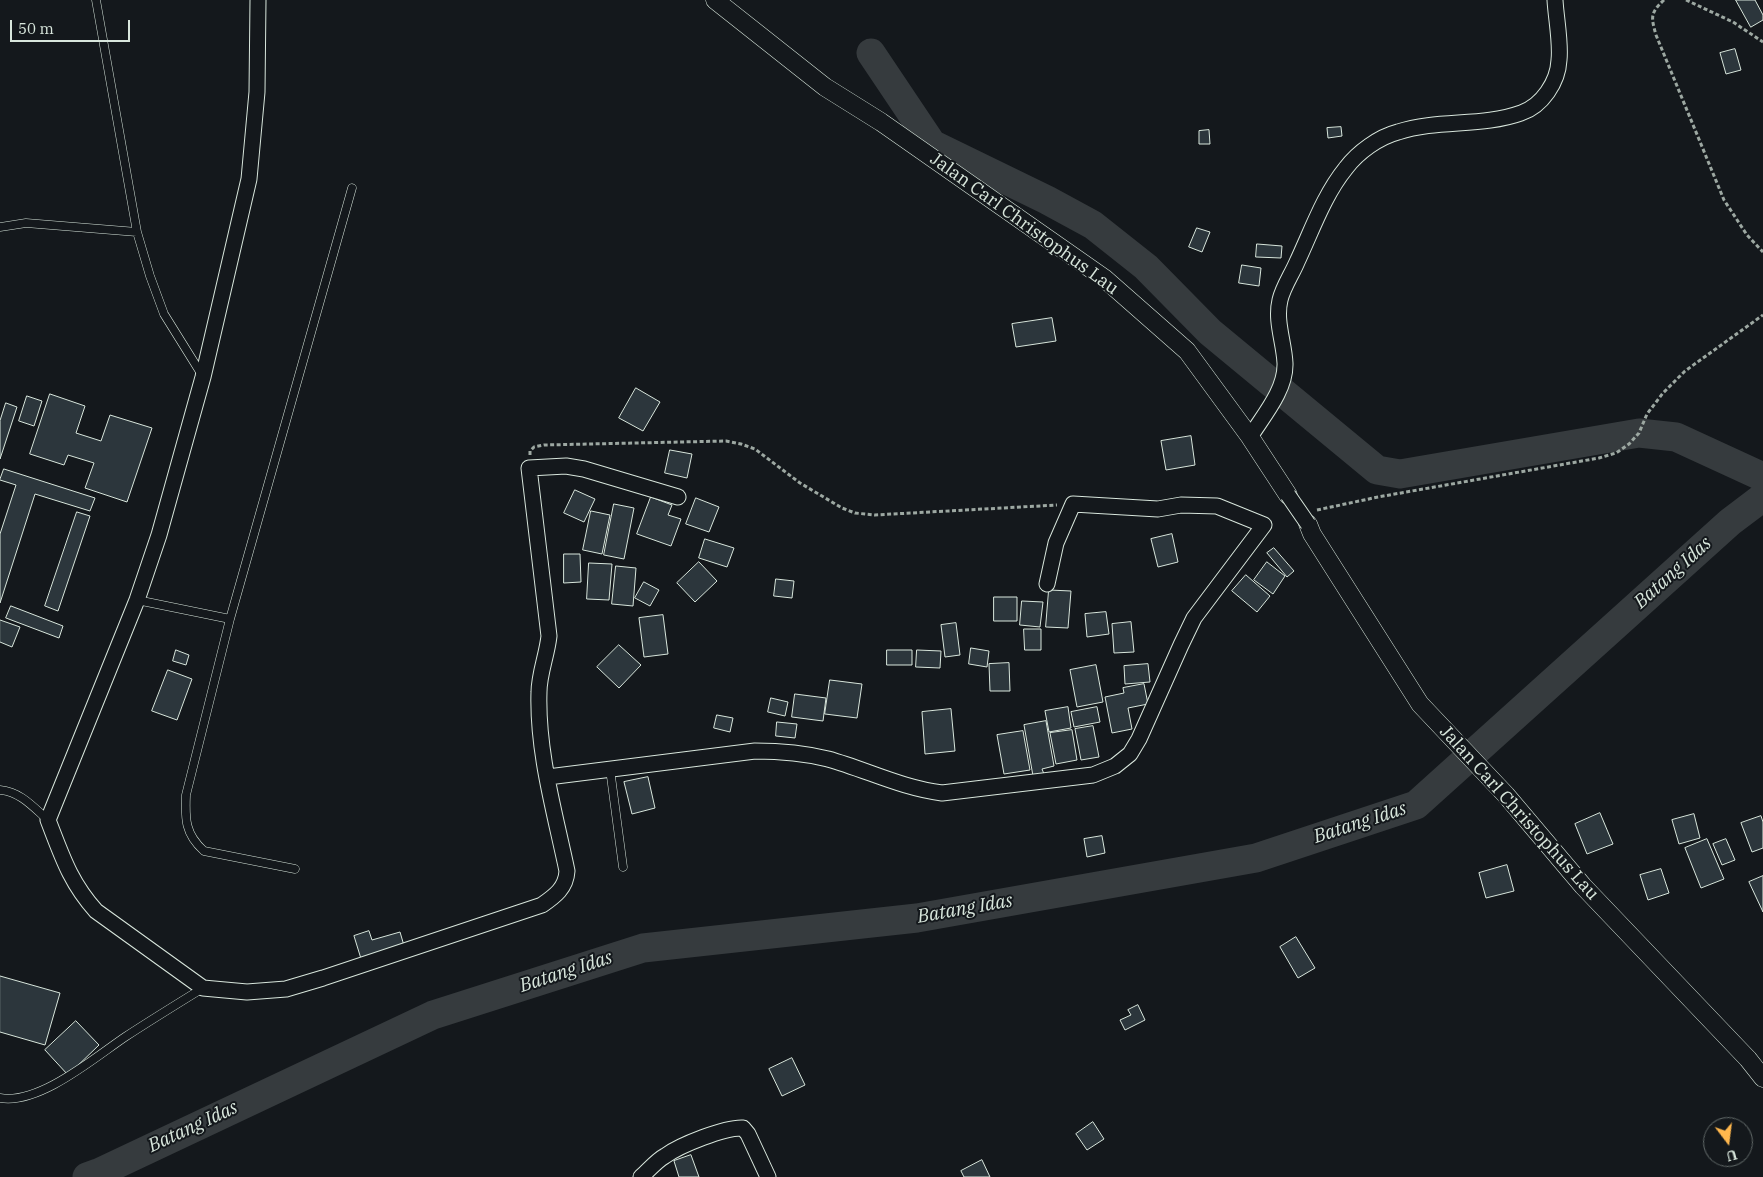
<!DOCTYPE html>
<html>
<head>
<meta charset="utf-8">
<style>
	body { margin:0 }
	#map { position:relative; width:1763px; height:1177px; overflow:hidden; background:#14181c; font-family:"IBM Plex Serif",serif }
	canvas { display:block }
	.north { position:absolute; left:1703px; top:1117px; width:50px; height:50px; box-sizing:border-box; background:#14181c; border:1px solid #626a69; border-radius:50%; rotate:165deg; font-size:14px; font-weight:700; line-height:20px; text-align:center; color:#d8e6dc }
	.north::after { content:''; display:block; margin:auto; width:18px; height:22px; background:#ffb74d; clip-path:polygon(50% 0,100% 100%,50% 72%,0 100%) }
	.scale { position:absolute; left:10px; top:20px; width:120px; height:22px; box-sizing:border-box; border:2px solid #d8e6dc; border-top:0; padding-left:6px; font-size:15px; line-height:18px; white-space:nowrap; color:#d8e6dc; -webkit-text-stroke:4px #14181c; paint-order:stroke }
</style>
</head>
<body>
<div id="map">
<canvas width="1763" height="1177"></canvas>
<div class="north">U</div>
<div class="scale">50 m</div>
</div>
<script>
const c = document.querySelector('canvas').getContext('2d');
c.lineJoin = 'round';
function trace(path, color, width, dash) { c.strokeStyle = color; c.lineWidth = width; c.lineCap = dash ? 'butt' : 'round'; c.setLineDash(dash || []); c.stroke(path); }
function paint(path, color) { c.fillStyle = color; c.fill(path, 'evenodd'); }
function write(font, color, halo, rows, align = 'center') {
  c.font = font + ' "IBM Plex Serif",serif'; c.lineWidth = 4; c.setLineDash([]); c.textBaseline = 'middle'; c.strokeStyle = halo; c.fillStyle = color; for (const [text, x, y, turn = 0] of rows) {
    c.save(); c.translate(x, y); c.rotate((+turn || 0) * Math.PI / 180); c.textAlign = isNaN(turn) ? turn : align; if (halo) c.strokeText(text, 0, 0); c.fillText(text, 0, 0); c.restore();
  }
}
trace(new Path2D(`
	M871,53L932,144L1047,200L1093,225L1146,267L1210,332L1377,470L1400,474L1639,433L1676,437L1763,477
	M87,1177L98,1173L433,1015L643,948L917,918L1256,858L1416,805L1730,522L1763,497`), '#363b3e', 29);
const building = new Path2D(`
	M1736,0H1755L1763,15V20L1751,27Z
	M1735,49L1741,70L1726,74L1720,53Z
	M1341,127L1342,136L1328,138L1327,128Z
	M1209,130L1210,144H1199V131Z
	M1197,228L1210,232L1202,252L1189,247Z
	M1257,244L1282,246L1281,258L1256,257Z
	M1242,265L1261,268L1259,286L1239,283Z
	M1052,318L1056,341L1016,347L1012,324Z
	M636,388L660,402L643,431L619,418Z
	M50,394L85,406L76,433L101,441L110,415L152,428L127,502L85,488L94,463L68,455L64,465L30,454Z
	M27,396L42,401L34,426L19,421Z
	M6,403L17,407L0,459V421Z
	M1191,436L1195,465L1166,470L1161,441Z
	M670,450L692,454L687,478L665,473Z
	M4,469L95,498L90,511L35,494L0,603V534L16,485L0,480Z
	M575,490L595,499L584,522L564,513Z
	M651,497L672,505L668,515L681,519L671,546L637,534Z
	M696,498L719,507L709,532L686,524Z
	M614,504L634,508L624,559L604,555Z
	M591,511L610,515L602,554L583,550Z
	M77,512L90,516L58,611L45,606Z
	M1172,534L1178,562L1158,567L1151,539Z
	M705,539L734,548L727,567L699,558Z
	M1274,548L1294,571L1287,577L1267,553Z
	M564,554H580L581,582L564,583Z
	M699,562L717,581L695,602L677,583Z
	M1267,562L1285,576L1273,594L1254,580Z
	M589,563L612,564L609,600L587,599Z
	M616,566L636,568L633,606L612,604Z
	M1246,575L1270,596L1257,612L1232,591Z
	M776,579L794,581L792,598L774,596Z
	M644,582L659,590L650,606L635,598Z
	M1049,590L1071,591L1068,628L1046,627Z
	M994,597H1017V621H994Z
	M1022,601L1043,602L1040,627L1020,625Z
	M11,606L63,626L59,638L6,618Z
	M1106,612L1109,634L1087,637L1085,614Z
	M663,615L668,654L644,657L639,618Z
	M0,620L20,627L12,647L0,642Z
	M1131,622L1134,652L1114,653L1112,624Z
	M956,623L960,655L945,657L941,625Z
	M1024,629H1041V650H1025Z
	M619,645L641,665L619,688L597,667Z
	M971,648L989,651L987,667L969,664Z
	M176,650L189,655L186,665L173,661Z
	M887,650H912V665H887Z
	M917,650L941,651L940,668L916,667Z
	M1009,663L1010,691H990L989,664Z
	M1148,664L1150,682L1125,684L1124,666Z
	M1096,665L1103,702L1077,707L1070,670Z
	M168,670L192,679L177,720L152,711Z
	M830,680L862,684L857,718L825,714Z
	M1144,684L1148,704L1128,708L1132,729L1112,733L1105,697L1124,693L1123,688Z
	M795,694L826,698L823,721L792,717Z
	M771,698L788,702L785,716L768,712Z
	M1068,707L1071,728L1049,732L1045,711Z
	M1097,707L1100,722L1074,727L1071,712Z
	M951,709L955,751L925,754L922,712Z
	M717,715L733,718L730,732L714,728Z
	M1046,721L1054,766L1042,769L1044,774L1033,776L1024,725Z
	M777,722L797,724L795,738L776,736Z
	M1093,726L1099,757L1081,760L1075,729Z
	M1072,730L1077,760L1056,764L1050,733Z
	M1023,731L1030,770L1004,774L997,735Z
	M648,777L655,808L632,814L624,782Z
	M1600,813L1613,844L1587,854L1575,824Z
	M1694,814L1700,838L1679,844L1672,820Z
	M1761,816L1763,822V848L1752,852L1741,823Z
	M1102,836L1105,853L1087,857L1084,839Z
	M1707,839L1724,879L1701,888L1685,848Z
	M1726,839L1735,860L1722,865L1713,844Z
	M1507,865L1514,891L1486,898L1479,873Z
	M1661,869L1669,893L1648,900L1640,875Z
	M1763,876V912L1749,882Z
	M369,931L372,940L400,932L405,949L362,962L354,936Z
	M1296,937L1315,968L1298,978L1280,947Z
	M0,976L60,993L45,1045L0,1032Z
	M1138,1005L1145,1020L1125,1030L1120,1020L1131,1015L1128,1010Z
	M76,1021L99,1045L68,1075L45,1050Z
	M792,1058L805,1085L782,1096L769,1069Z
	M1093,1122L1104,1139L1087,1150L1076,1134Z
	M691,1155L699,1177H679L674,1161Z
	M982,1160L990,1177H964L961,1171Z`);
paint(building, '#2c363c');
trace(building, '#d8e6dc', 1);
const service = new Path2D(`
	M96,0L137,232L150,276L164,314L202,375
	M0,227L26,223L137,232
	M137,600L230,619L186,795C185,819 185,834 204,851L295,869
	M230,619L352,188
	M610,769L623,867
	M0,790C21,792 33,807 48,820
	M0,1098C39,1105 94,1058 125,1037C151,1020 177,1004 203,988`);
const minor = new Path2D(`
	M258,0L257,92L249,179L203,377L159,535L137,600L48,820C62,856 70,882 96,911L203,988L247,992L286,989L323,978L542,905C555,896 566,888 567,871C555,813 537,752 539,692C539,674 547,655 549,636L529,468L566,466L584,469L678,497
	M1250,437C1263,416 1286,390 1285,363C1284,342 1275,321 1280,300C1283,287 1292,274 1297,262C1312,230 1324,195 1346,168C1358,152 1379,137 1398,132C1438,119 1482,127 1521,113C1542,106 1558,82 1559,60C1561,43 1556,18 1555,0
	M548,777L755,751C780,751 804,753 828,759C867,770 902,788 942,793L1093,775L1115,766L1130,754L1139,739L1181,645L1194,618L1264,525L1217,506L1181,505L1158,509L1073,504L1056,543L1047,584
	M641,1177C649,1170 656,1161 665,1156C680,1145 725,1127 743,1128L748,1134L768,1177`);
const tertiary = new Path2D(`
	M715,0L825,87L881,122L1104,278L1187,351L1250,437L1288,495
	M1308,524L1312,534L1420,704L1506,795L1583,886L1748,1059L1763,1078`);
trace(service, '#d8e6dc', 9);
trace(minor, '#d8e6dc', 17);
trace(tertiary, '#d8e6dc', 19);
trace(new Path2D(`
	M1664,0C1650,13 1651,17 1656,35L1724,200L1747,235L1763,252
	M1686,0L1733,22L1763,42
	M530,455V451L534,447L544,445L726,441L741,444L755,449L800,483L842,508L855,513L875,515L1057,505
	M1317,510L1378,497L1599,458L1616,453L1629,444L1639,433L1647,414L1663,393L1685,371L1763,315`), '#9da8a2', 3, [4, 2.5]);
trace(service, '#14181c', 8);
trace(minor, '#14181c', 15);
trace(tertiary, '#14181c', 18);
const minorBridge = new Path2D(`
	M1288,495L1308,524`);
trace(minorBridge, '#d8e6dc', 17, []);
trace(minorBridge, '#14181c', 15);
write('18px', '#d8e6dc', '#14181c', [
	["Jalan Carl Christophus Lau",1024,224,36],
	["Jalan Carl Christophus Lau",1519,813,48]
]);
write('italic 19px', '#d8e6dc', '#14181c', [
	["Batang Idas",1673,573,-42],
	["Batang Idas",1360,823,-18],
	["Batang Idas",965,909,-10],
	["Batang Idas",566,972,-18],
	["Batang Idas",193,1127,-25]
]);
</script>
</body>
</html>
